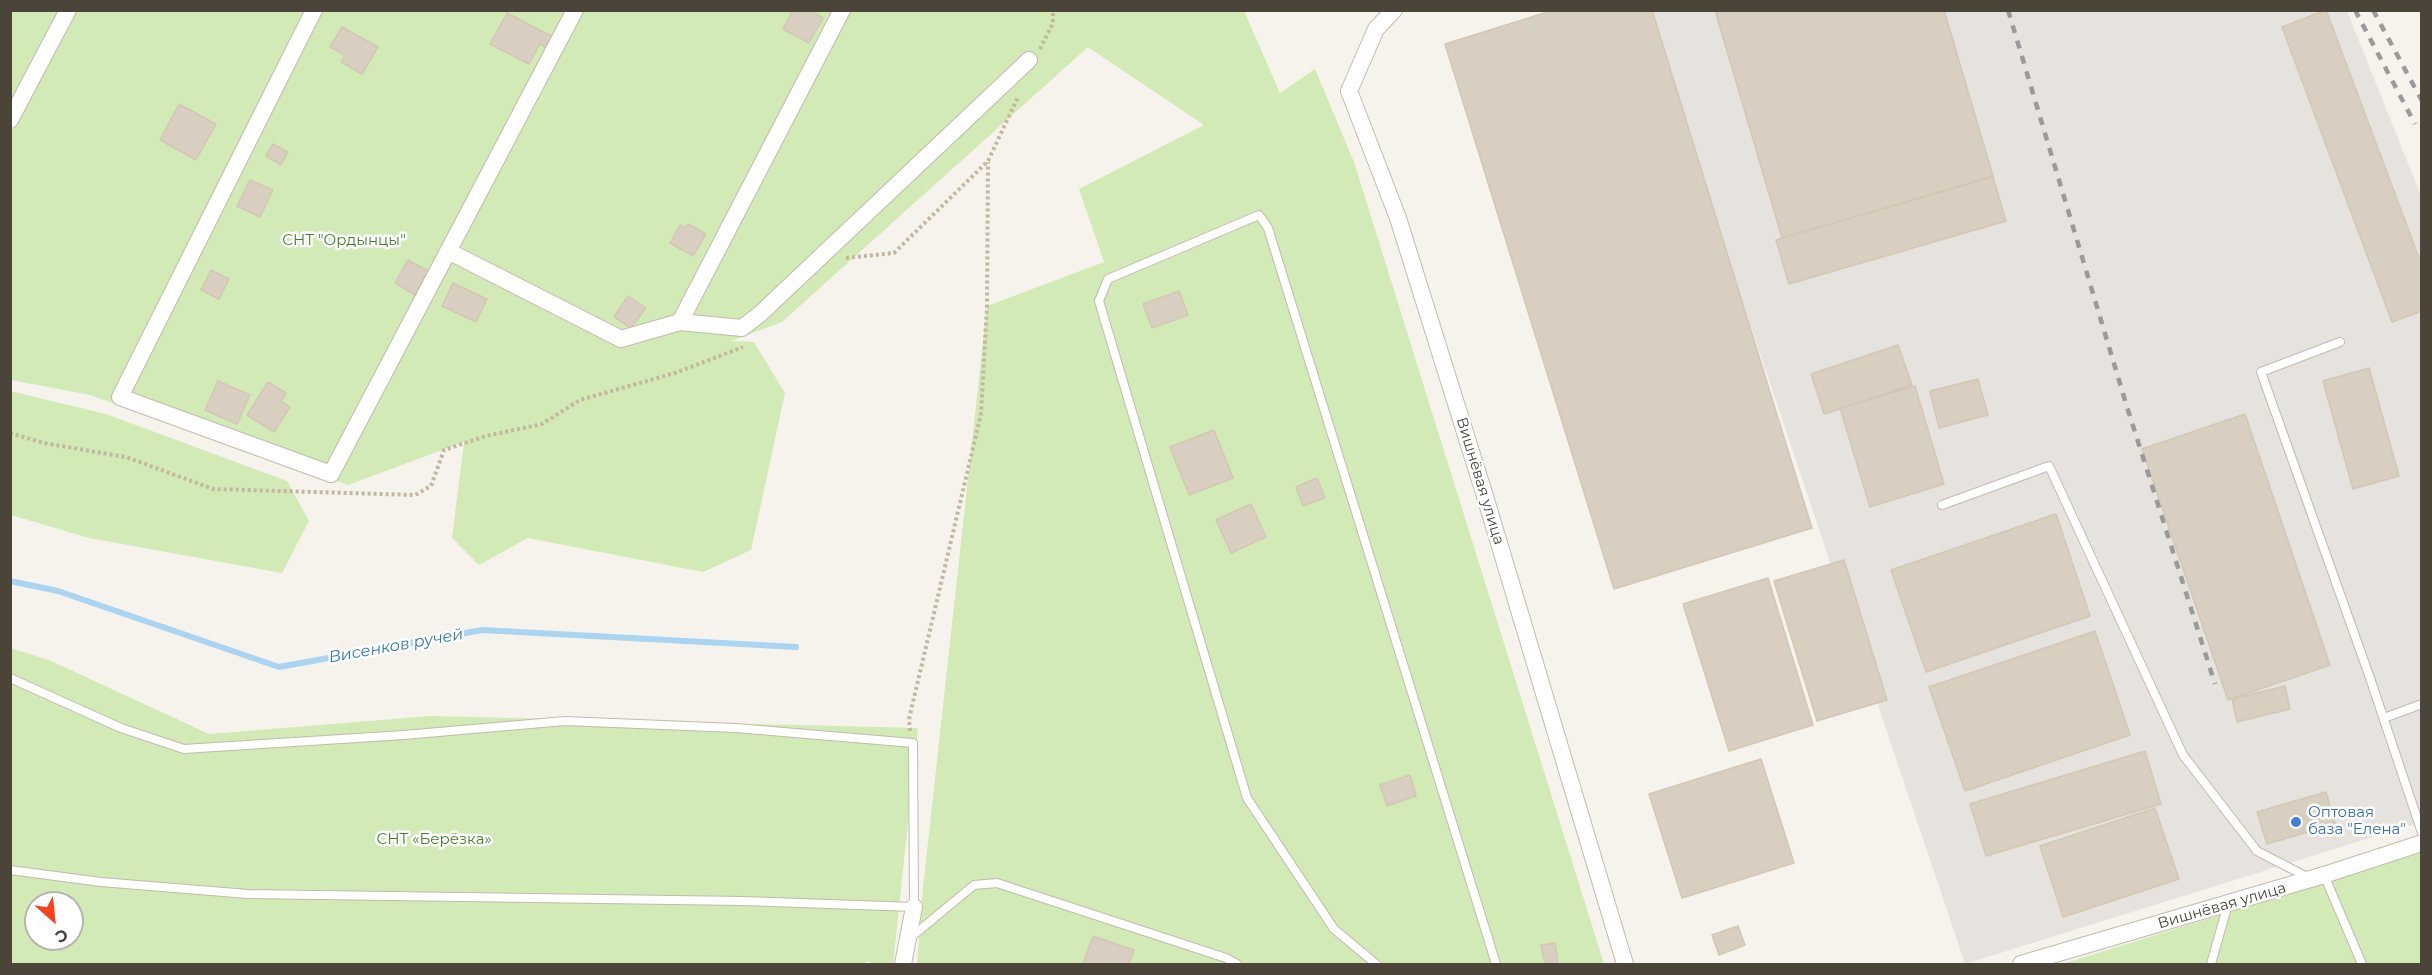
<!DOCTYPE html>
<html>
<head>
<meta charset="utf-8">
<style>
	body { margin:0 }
	#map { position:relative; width:2432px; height:975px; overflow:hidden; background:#f6f3ec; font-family:Montserrat,sans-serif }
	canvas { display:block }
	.frame { position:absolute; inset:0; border:12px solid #4b4439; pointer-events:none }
	.north { position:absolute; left:24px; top:891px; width:60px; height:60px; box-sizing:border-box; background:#fff; border:2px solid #b7b4b0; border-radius:50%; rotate:153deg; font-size:16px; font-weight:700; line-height:24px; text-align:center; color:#4b4439 }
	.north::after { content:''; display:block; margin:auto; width:21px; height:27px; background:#fc3f1d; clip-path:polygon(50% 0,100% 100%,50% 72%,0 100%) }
</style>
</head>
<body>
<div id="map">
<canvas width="2432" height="975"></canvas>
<div class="frame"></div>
<div class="north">С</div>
</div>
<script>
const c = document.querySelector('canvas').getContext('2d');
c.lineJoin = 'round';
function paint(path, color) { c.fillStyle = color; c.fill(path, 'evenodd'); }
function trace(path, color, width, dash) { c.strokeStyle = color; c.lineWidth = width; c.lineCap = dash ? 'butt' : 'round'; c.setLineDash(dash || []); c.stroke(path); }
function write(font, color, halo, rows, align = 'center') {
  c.font = font + ' Montserrat,sans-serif'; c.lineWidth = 5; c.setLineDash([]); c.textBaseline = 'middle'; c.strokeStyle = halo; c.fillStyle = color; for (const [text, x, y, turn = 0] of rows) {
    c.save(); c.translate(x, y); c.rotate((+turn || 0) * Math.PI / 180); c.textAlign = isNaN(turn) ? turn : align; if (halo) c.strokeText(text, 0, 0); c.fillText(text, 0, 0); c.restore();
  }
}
paint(new Path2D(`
	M1645,11H2347L2421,196V822L1965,964Z`), '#e6e2dd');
paint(new Path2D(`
	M10,11H1244L1280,93L1315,69L1354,162L1604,964H917L922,897L987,306L1104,262L1079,189L1204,125L1088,47L782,322L731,341L754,342L785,393L751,550L703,572L528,538L479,565L452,538L464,442L348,485L90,395L11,380Z
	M10,391L106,414L287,481L309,521L282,573L89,538L11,515Z
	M10,648L49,660L209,734L431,716L918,728L893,964H875L866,961L865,964H11ZM36,903H72V939H36Z
	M2421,853V964H2062Z`), '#d2eab5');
trace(new Path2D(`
	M10,581L58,591L279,667L482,630L796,647`), '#a9d4f2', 6);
const building = new Path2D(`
	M793,10H810L823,18L809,43L783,29Z
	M1554,10H1652L1812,528L1614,589L1445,44Z
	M1715,10H1944L1993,176L1782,238Z
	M2326,10L2422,266V311L2392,322L2282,27Z
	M507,13L553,37L547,48L540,44L529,64L490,44Z
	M342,27L378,47L362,74L341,62L345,55L330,47Z
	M179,104L216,124L196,160L160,140Z
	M273,144L288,152L281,165L266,156Z
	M1993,177L2006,221L1789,284L1776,240Z
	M250,180L273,190L260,217L237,206Z
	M688,224L706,234L693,256L670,243L680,225L685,228Z
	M408,260L428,271L415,295L395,283Z
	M211,270L229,279L219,299L201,290Z
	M453,283L487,299L476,322L442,306Z
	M1179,291L1188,315L1152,328L1143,304Z
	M628,296L646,308L631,328L614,317Z
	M1898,345L1912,385L1824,414L1811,374Z
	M2369,368L2399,476L2353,489L2323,381Z
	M1978,379L1988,415L1939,428L1930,391Z
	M218,381L250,395L237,424L205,410Z
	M268,382L286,393L281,401L290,407L274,432L247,415Z
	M1915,386L1944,484L1870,507L1840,408Z
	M2245,414L2330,665L2228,700L2142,449Z
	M1214,430L1233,478L1189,495L1170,447Z
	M1317,478L1325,498L1303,506L1296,487Z
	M1251,504L1266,537L1231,553L1216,520Z
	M2056,514L2090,616L1926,672L1891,570Z
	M1844,560L1887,700L1817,721L1774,581Z
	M1768,578L1813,725L1729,751L1683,604Z
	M2095,631L2130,735L1965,791L1929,687Z
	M2285,686L2290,709L2237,722L2232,699Z
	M2145,751L2161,804L1986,856L1970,804Z
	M1761,759L1794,863L1682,898L1649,794Z
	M1410,775L1416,796L1387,806L1380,785Z
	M2326,792L2335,824L2267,844L2257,812Z
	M2155,808L2179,879L2063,917L2040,846Z
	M1738,926L1745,945L1719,955L1712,935Z
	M1093,936L1134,950L1129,964H1083Z
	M1555,943L1558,964H1545L1541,945Z`);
paint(building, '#d8cfc1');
trace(building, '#d3c7b4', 1.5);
const lane = new Path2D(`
	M2340,342L2261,372L2370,678L2422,833
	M1942,505L2049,466L2183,755L2257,851L2309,878
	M10,678L121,728L184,749L404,735L565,721L736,728L913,743L914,907L743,901L248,894L101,882L10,870
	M2384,718L2422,704
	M2324,875L2362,964
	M910,938L974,885L997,883L1226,958L1237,964
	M1376,964L1334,929L1247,798L1099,301L1108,279L1259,215L1268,228L1496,964
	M2211,964L2228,904`);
const street = new Path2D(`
	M314,10L120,397L331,474L575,10
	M1394,10L1376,29L1349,91L1398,218L1484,493L1625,964
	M10,120L68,10
	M448,251L621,339L680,322L842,10
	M680,322L742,328L760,314L1029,60
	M903,964L914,907
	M2021,964L2324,875L2422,843`);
trace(lane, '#c2bbae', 10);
trace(street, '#c2bbae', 18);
trace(new Path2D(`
	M1040,49L1053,23V10
	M846,258L894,253L988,161L1018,97
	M10,433L44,443L126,457L213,489L415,495L431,486L444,450L486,436L542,424L580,400L675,373L743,347
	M910,731L909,719L981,414L987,306L988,162`), '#c4b79f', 4, [3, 3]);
trace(lane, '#fff', 8);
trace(street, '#fff', 16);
trace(new Path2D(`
	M2008,10L2127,407L2215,684
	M2355,10L2415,124
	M2373,10L2422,101`), '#9a9a9a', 4.5, [8, 8]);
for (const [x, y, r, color] of [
	[2296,822,6,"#3f7fe0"]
]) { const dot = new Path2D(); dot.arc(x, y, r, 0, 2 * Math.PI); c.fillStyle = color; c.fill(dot); trace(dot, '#fff', 2); }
write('15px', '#4a7f2a', '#fff', [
	["СНТ \"Ордынцы\"",344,241],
	["СНТ «Берёзка»",434,840]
]);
write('15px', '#4b4439', '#fff', [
	["Вишнёвая улица",1480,481,73],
	["Вишнёвая улица",2222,906,-16]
]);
write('15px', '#366cbe', '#fff', [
	["Оптовая",2308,813],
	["база \"Елена\"",2308,830]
], 'left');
write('italic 16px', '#2e7ab2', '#fff', [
	["Висенков ручей",396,646,-10]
]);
</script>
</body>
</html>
